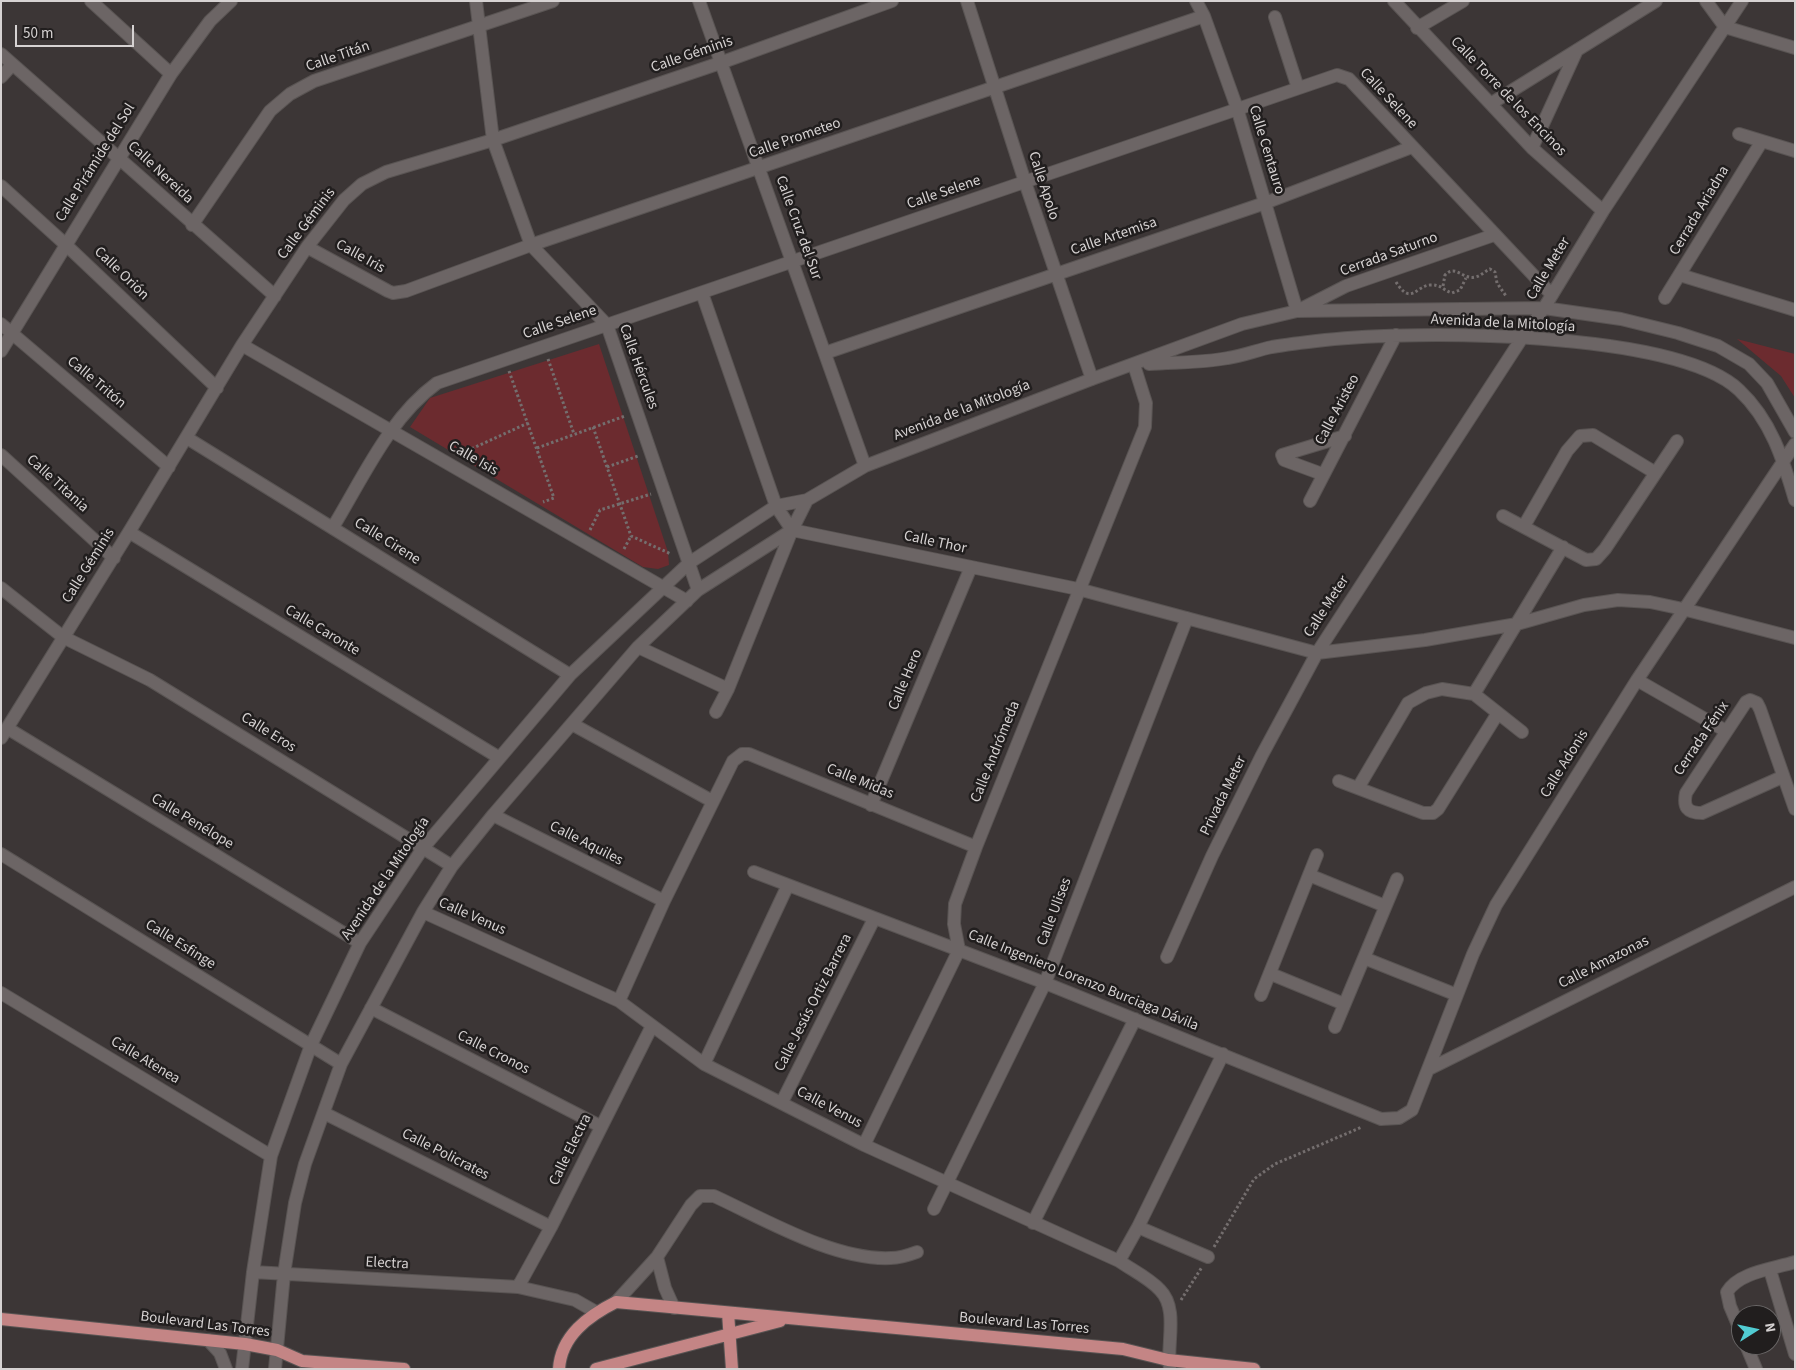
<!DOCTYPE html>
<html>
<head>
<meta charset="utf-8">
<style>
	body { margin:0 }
	#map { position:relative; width:1796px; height:1370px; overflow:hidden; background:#3c3636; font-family:"Source Sans 3",sans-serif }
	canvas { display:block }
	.frame { position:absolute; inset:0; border:2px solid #d6d2d2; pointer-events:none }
	.north { position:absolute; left:1731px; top:1305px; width:50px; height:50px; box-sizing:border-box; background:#211e1e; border:1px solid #696666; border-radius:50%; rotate:80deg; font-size:14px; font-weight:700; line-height:20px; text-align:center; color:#d6d2d2 }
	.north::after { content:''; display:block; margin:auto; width:18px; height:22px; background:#51ccd2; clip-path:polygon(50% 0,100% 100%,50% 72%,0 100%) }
	.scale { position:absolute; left:15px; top:25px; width:119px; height:22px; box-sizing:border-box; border:2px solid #d6d2d2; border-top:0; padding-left:6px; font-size:15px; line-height:18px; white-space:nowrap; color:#d6d2d2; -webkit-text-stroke:4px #211e1e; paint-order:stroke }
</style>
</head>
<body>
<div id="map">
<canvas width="1796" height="1370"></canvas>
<div class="frame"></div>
<div class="north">N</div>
<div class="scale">50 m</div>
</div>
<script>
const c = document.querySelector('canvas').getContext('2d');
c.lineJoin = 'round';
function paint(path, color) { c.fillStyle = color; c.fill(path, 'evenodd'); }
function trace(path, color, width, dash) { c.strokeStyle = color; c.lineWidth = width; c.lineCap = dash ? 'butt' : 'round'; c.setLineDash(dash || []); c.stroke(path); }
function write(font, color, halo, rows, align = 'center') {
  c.font = font + ' "Source Sans 3",sans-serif'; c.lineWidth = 5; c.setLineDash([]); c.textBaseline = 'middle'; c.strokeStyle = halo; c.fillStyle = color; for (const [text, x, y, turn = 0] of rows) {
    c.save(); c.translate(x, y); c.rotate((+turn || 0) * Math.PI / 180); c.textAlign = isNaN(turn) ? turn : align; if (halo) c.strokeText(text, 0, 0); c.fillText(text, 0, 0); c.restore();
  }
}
paint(new Path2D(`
	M1737,339L1795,354V398L1781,376Z
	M599,344L668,552L669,565L658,569L643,567L410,427L430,398Z`), '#6c2b2f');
const minor = new Path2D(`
	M91,1L171,74
	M476,1L493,140L531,245L607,325L698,590
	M699,1L865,466
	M967,1L1025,182L1092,379
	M1196,1L1204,16L1237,108L1297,311L1346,286L1494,235
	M1394,1L1532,148L1603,211
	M1706,1L1725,27L1795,48
	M1275,17L1298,88
	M1417,28L1463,1
	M1,54L275,296
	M1,77L12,65
	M1492,103L1656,1
	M1739,134L1795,151
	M1532,148L1577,50
	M1,186L65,244L217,388
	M192,225L270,111L290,94L314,81L553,1
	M307,247L388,291L393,293L406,291L531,245L1204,16
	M1680,275L1795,310
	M702,293L776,506L792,530L1078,589L1317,653L1425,640L1517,624L1584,605L1618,600L1650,602L1683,609L1795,638
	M1665,298L1762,141
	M1,324L169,467
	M242,345L687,601
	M1,351L171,74L210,21L231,1
	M825,353L1265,203L1412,147
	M1149,364C1175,362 1202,363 1228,358C1243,356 1257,350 1272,347C1289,344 1307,342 1325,340C1412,330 1676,330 1739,390C1771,420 1783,459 1795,500
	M187,438L570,675
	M1,455L114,558
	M1322,474L1284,460L1282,455L1345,436
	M1310,501L1396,335
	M1503,516L1586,560L1596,559L1605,549L1677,441
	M1524,526L1567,451L1580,436L1593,435L1654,472
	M333,527C363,478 389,418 437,383L1337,75L1349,79L1552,295
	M129,532L498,757
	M1,588L63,637L150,680L452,866
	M638,647L728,689
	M1637,680L1726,731
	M1474,694L1563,547
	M716,712L728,689L792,530
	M572,724L712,801
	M7,728L360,943
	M1,738L129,532L242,345L307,247L344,200L362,184L386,172L493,140L720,63L892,1
	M1782,777L1702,813C1687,813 1683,807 1686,793L1746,702L1750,700L1757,703L1760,709L1795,809
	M1339,781L1423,813H1433L1438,809L1498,713
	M1358,788L1408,703L1426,693L1442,689L1474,694L1522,732
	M871,805L971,567
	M493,815L664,901
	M1,854L341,1064
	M754,872L1045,983L1381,1119L1399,1118L1412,1110L1473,954L1496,905L1637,680L1795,444
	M1309,875L1385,906
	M423,912L619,1001L704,1064L864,1145L1119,1261C1132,1270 1149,1278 1160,1290C1179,1309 1166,1345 1170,1369
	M1167,957L1212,856L1262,755L1317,653L1522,338L1544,308L1603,211L1742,1
	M1364,958L1457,995
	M1271,974L1344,1004
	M1,993L271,1156
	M1261,995L1317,855
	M619,1001L664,901L733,761L742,754H749L976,847
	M371,1008L600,1126
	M1335,1027L1397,879
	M704,1064L788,885
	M1429,1069L1795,887
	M782,1102L874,919
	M324,1113L551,1227
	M864,1145L959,950L954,924L955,904L976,847L1145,427L1146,403L1134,365
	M934,1209L1045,983L1187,618
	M1033,1223L1135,1019
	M1138,1227L1208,1257
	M657,1257L665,1288L674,1308
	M1119,1261L1138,1227L1223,1054
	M1770,1270L1795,1354
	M253,1272L518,1287L575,1300L596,1312
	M518,1287L551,1227L652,1026
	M616,1302L657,1257L691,1205L700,1196H714C764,1219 835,1261 891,1258C900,1258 909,1255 917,1252
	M1741,1332L1730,1306L1727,1292C1739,1272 1773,1269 1795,1262
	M208,1340L220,1353L226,1369
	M1746,1345L1756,1369
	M242,1369L253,1272L271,1156L311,1045L360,943L423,848L570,675L689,563L776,506L807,500L865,466L1092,379L1242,324L1297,311L1544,308L1621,319L1678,333L1718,346L1749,364L1767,383L1795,432
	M275,1369L284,1274L295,1203L305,1164L341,1064L423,912L452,866L493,815L638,647L698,590L792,530L807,500`);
const major = new Path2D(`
	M728,1313L732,1369
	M1,1319L245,1344L277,1350L302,1361L404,1369
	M559,1369C561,1336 588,1316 616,1302L1123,1349L1168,1360L1254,1369
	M596,1369L780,1321`);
trace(minor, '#595453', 14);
trace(major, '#595453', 14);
trace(new Path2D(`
	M1396,282C1411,306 1416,286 1430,285C1441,284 1444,291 1452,293L1460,290L1466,278
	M1443,286L1445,275C1456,264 1463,280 1475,277C1481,276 1485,271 1490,269L1495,272L1497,283L1506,296
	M548,359L574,434
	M509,371L554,498L543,502
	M593,427L631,536L671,554
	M537,448L625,416
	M458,455L528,423
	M607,467L638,456
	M590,530L600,510L651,494
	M624,549L631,536
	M1214,1247L1254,1179L1275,1164L1362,1127
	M1181,1300L1202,1267`), '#746e6e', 3, [2.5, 2.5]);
trace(minor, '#6c6565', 12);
trace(major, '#c48585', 12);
write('15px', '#d6d2d2', '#211e1e', [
	["Calle Géminis",692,55,-19],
	["Calle Titán",338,57,-19],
	["Calle Torre de los Encinos",1508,97,46],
	["Calle Selene",1388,99,47],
	["Calle Prometeo",795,139,-19],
	["Calle Centauro",1266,150,73],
	["Calle Pirámide del Sol",96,163,-58],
	["Calle Nereida",160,173,43],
	["Calle Apolo",1043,186,72],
	["Calle Selene",944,193,-19],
	["Cerrada Ariadna",1700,211,-59],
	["Calle Géminis",307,224,-53],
	["Calle Cruz del Sur",798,228,70],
	["Calle Artemisa",1114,237,-19],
	["Cerrada Saturno",1389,255,-20],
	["Calle Iris",360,257,29],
	["Calle Meter",1549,269,-59],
	["Calle Orión",121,274,44],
	["Calle Selene",560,323,-19],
	["Avenida de la Mitología",1503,324,3],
	["Calle Hércules",638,367,70],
	["Calle Tritón",96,383,40],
	["Calle Aristeo",1338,410,-62],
	["Avenida de la Mitología",962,411,-21],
	["Calle Isis",473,459,30],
	["Calle Titania",57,484,42],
	["Calle Cirene",387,542,32],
	["Calle Thor",935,543,12],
	["Calle Géminis",89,566,-58],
	["Calle Meter",1327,607,-57],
	["Calle Caronte",322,631,31],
	["Calle Hero",906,680,-67],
	["Calle Eros",268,733,32],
	["Cerrada Fénix",1702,739,-56],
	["Calle Andrómeda",996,752,-68],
	["Calle Adonis",1565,764,-58],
	["Calle Midas",860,782,22],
	["Privada Meter",1224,796,-64],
	["Calle Penélope",192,822,31],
	["Calle Aquiles",586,844,27],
	["Avenida de la Mitología",386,879,-56],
	["Calle Ulises",1055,912,-69],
	["Calle Venus",472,917,24],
	["Calle Esfinge",180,945,32],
	["Calle Amazonas",1604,963,-27],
	["Calle Ingeniero Lorenzo Burciaga Dávila",1083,981,22],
	["Calle Jesús Ortiz Barrera",814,1003,-63],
	["Calle Cronos",493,1053,27],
	["Calle Atenea",145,1061,31],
	["Calle Venus",829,1108,28],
	["Calle Electra",571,1150,-64],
	["Calle Policrates",445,1155,27],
	["Electra",387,1264,3],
	["Boulevard Las Torres",1024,1324,5],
	["Boulevard Las Torres",205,1325,7]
]);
</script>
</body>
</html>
